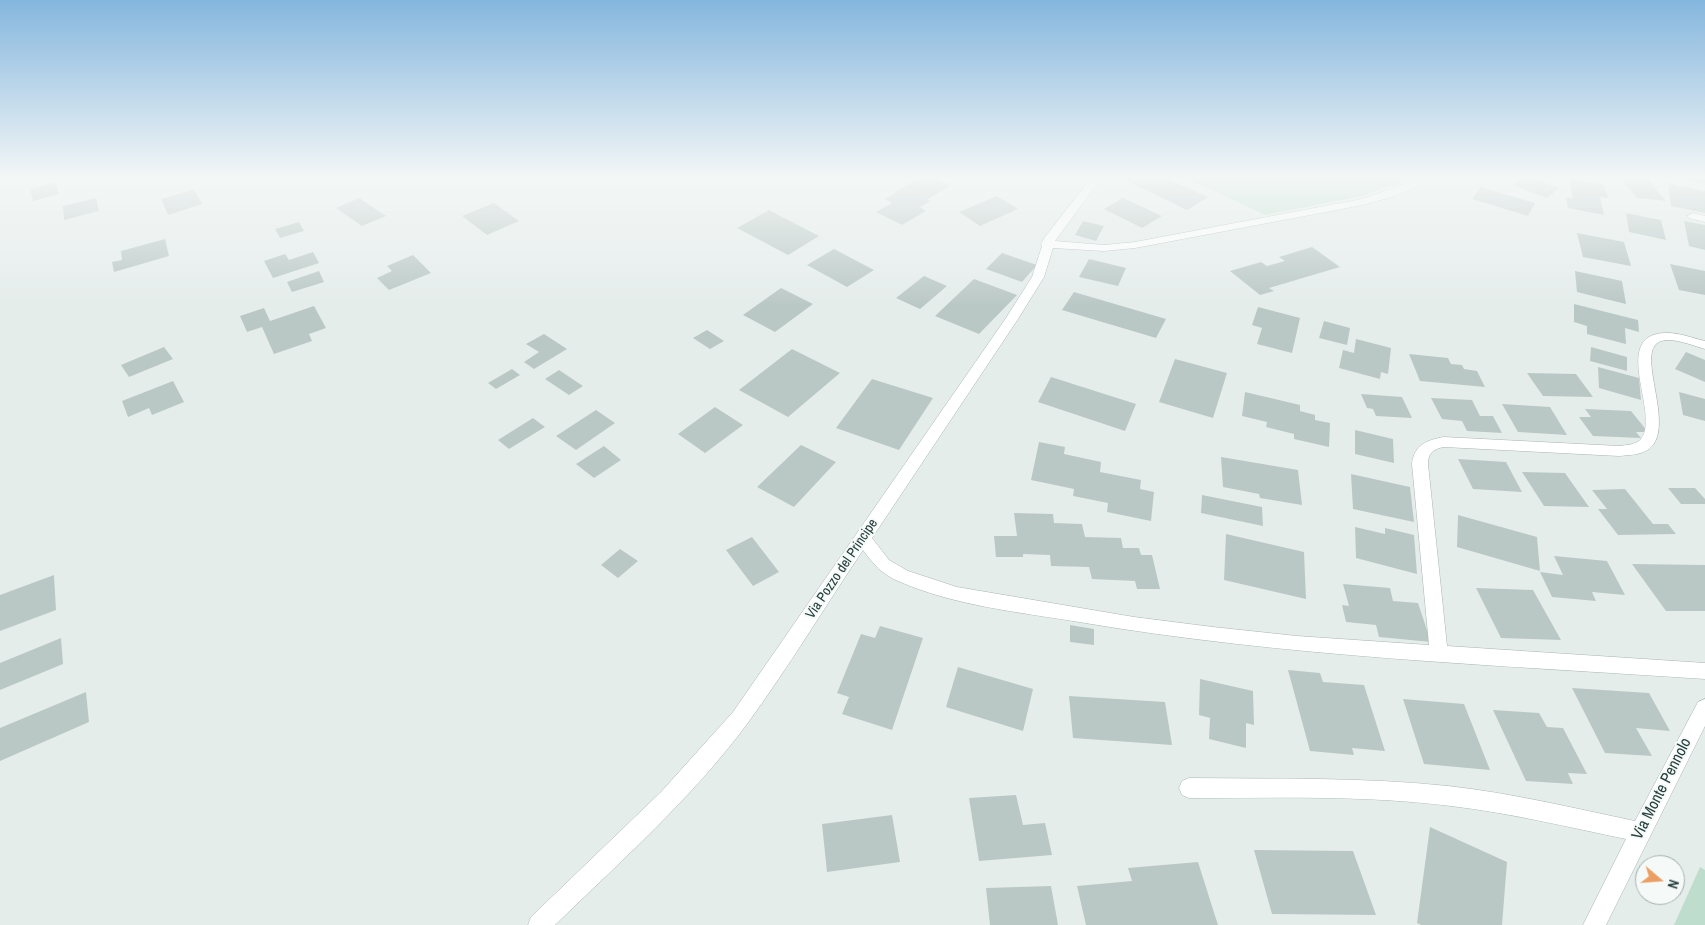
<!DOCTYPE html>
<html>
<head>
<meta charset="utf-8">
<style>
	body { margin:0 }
	#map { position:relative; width:1705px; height:925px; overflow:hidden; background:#e5edeb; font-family:"Archivo Narrow",sans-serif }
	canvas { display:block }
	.north { position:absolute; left:1635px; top:855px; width:50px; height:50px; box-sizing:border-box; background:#f5faf8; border:1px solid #a2afad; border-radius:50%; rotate:108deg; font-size:14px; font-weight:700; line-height:20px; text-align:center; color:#253e3c }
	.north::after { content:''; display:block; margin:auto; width:18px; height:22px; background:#eb9f65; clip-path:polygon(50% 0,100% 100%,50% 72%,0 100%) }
</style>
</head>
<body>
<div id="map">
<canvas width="1705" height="925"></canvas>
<div class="north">N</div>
</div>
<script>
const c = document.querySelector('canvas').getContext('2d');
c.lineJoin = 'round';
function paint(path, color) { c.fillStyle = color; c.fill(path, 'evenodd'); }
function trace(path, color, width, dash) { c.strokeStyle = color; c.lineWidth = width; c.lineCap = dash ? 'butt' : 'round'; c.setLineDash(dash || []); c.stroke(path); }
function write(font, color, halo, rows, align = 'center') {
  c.font = font + ' "Archivo Narrow",sans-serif'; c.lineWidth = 4; c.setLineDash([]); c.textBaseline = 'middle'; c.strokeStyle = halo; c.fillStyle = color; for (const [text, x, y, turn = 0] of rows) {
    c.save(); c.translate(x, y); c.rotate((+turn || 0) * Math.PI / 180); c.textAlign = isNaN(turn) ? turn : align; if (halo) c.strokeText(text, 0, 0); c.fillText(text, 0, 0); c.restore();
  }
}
paint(new Path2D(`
	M1184,177H1415L1362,196L1265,215Z
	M1700,867L1705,870V925H1674Z`), '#bfddcd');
paint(new Path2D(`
	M921,177H931L950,186L926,200L931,201L920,207L926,211L902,225L876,212L892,203L885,199L896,193L894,192Z
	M1127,177H1164L1208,197L1187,210L1123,179Z
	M1523,177H1528L1559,188L1547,198L1512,185Z
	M1619,177L1647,179L1666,201L1637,198Z
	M1679,177H1705V183L1680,180Z
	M1569,178L1604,185L1608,198L1600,197L1604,215L1568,208L1566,197L1573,199Z
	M55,182L59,194L33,201L30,189Z
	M1668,183L1705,191V213L1671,206Z
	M1481,187L1535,203L1528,216L1472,199Z
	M194,189L202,204L168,215L161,199Z
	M997,196L1018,209L980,226L959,212Z
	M96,198L99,211L64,220L63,206Z
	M359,198L386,216L362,226L336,208Z
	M1123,198L1162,216L1142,228L1104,209Z
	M494,203L519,221L487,235L462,216Z
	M769,210L819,236L788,255L737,228Z
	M1626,213L1661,220L1666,240L1629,232Z
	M1083,221L1104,226L1096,241L1075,235Z
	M1684,221L1705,225V250L1689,246Z
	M299,222L304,231L280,238L275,229Z
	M1577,233L1624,242L1631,266L1583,257Z
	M165,239L169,256L114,272L112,262L122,260L121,251Z
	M1312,247L1340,267L1269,288L1274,291L1260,295L1230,271L1261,262L1267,266L1285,261L1279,257Z
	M834,249L874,270L847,287L807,265Z
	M313,252L319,263L273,278L264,261L285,254L289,260Z
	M1002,253L1037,265L1022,282L986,269Z
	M413,255L431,273L389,290L377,278L392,271L387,266Z
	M1089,259L1126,268L1118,286L1079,277Z
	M1670,264L1705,271V295L1679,290Z
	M319,271L324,282L292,292L287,282Z
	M1575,271L1622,281L1626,304L1577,292Z
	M924,276L947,286L920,309L896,298Z
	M974,279L1017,295L979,334L935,316Z
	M781,288L813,304L775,332L743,315Z
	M1074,292L1166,319L1156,338L1062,310Z
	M1574,304L1638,320L1639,332L1625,328L1626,344L1587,334V326L1574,322Z
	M314,306L326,328L309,334L312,341L274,354L262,327L247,332L240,316L264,308L270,321Z
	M1258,307L1300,318L1292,353L1257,344L1262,328L1252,325Z
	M1324,321L1350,328L1347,345L1319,338Z
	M707,330L724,341L710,349L693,338Z
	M544,334L567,349L534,369L524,362L539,352L526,344Z
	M1356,339L1391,348L1388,374L1381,372L1380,379L1339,368L1343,350L1354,353Z
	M164,347L173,359L129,377L121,365Z
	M1591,347L1627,357V371L1590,361Z
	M792,349L840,373L788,417L739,390Z
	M1686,352L1705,360V382L1675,369Z
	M1409,354L1448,358L1451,364L1462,365L1464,369L1477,371L1485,387L1420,381Z
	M1175,359L1227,373L1213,418L1159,402Z
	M1598,367L1639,378L1641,400L1599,388Z
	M512,369L520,375L496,389L488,383Z
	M559,370L583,386L569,395L545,379Z
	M1527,373L1576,374L1593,397L1543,396Z
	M1051,377L1136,404L1125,431L1038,402Z
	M872,379L933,398L899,450L836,428Z
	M173,381L184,402L152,415L149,408L128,417L122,401Z
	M1245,392L1300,405V411L1315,415V420L1330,423L1329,447L1294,439V434L1266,427L1267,422L1242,416Z
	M1679,392L1705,399V421L1683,415Z
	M1361,394L1402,397L1412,418L1376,416L1373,409L1367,408Z
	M1431,398L1472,400L1480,416H1493L1502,433L1467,431L1462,421L1442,419Z
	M1502,404L1550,407L1567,435L1518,432Z
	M715,407L743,425L705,453L678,434Z
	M1585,409L1631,411L1648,432H1636L1641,438L1593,436L1579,417H1591Z
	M596,410L615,423L576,450L556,436Z
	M533,418L545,427L509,449L498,440Z
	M1355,430L1393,439L1394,463L1355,454Z
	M1039,442L1065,447L1064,454L1101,462L1100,472L1141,480L1140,489L1154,492L1151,521L1107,512L1108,503L1073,496L1074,489L1031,480Z
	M801,445L836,462L794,507L757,487Z
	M604,446L621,460L594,478L576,464Z
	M1221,457L1298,470L1302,505L1260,498L1259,494L1223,487Z
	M1458,459L1506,462L1522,492L1473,489Z
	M1522,472L1565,473L1589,507L1544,506Z
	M1351,474L1410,487L1414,522L1353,509Z
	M1668,488H1695L1705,499V504H1681Z
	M1625,489L1653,524H1668L1676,534L1618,535L1598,509H1607L1592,490Z
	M1202,495L1262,507L1263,526L1201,513Z
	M1014,513L1053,514L1054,523L1082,524L1085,537L1121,538L1123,548H1139L1141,555H1152L1160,589H1137L1135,581L1092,579L1089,567L1051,566L1050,555L1023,554V557H996L994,536H1017Z
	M1458,515L1537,537L1540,571L1457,547Z
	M1355,527L1385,534V528L1414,535L1417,574L1356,558Z
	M1226,534L1304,552L1306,599L1224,580Z
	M752,537L779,572L753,586L726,550Z
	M620,549L638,561L618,578L601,565Z
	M1554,556L1607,561L1625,595L1592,592L1596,601L1552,597L1540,572L1563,575Z
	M1632,564L1705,565V611H1666Z
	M54,575L56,610L0,631V595Z
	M1343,584L1390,588L1393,601L1418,603L1431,642L1379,637L1376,625L1346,622L1342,605L1349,606Z
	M1476,588L1533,590L1561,640L1501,638Z
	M1070,625L1094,629V645L1070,642Z
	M880,626L923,638L892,730L842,714L849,697L837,693L861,634L875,638Z
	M61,638L63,664L0,690V663Z
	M958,667L1033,689L1023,731L946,707Z
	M1288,670L1320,673L1323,682L1364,685L1385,751L1352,748L1354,755L1310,751Z
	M1200,679L1253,691L1254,725L1246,723V748L1209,739L1210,718L1199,715Z
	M1572,688L1649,693L1670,731L1636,728L1652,756L1605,753Z
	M86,692L89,722L0,761V728Z
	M1069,696L1165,702L1172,745L1073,738Z
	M1403,699L1464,704L1490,770L1424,764Z
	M1493,710L1539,713L1547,727L1563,728L1587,774L1568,773L1573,784L1526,781Z
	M1016,795L1023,825L1045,823L1052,855L979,861L969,798Z
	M892,815L900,862L827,872L822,824Z
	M1430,827L1507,862L1502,925H1421L1417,923Z
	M1254,850L1353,851L1376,915L1272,914Z
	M1198,862L1218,925H1086L1077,886L1132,881L1128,868Z
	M1051,886L1058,925H990L986,888Z`), '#bac8c5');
const minor = new Path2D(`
	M1092,177H1102L1055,241L1104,245L1135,242L1362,199L1426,177H1440L1395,196L1363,205L1135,248L1104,251L1053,248L1044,277L1018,319L872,538L889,560L908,571L957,587L1134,617L1213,627L1297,636L1429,645L1412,464C1414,445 1427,440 1444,437L1619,446C1626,445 1636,445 1641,439C1661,415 1610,336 1664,333C1678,332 1692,338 1705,341V349C1693,346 1671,336 1659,342C1635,353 1677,428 1649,449C1641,455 1629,455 1619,456L1444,447C1433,449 1428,453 1428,464L1447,646L1705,663V679C1496,665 1286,657 1079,622C1019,612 955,606 898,581C882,574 873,564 863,550C824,608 788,668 747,724C692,798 621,861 555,925H528L531,917L661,792L733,712L1006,318L1032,277L1042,246L1041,244L1045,237Z
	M1693,213L1705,216V222L1689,218L1687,216Z
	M1705,699V726L1606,925H1583L1626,839C1568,827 1510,813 1451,806C1364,795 1276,798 1189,798L1182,795L1179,788L1182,781L1189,778C1275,779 1362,777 1448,786C1511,793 1573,808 1635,821L1698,702Z`);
trace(minor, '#a8b5b3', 1);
paint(minor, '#fff');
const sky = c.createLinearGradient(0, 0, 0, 306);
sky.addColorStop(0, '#85b6de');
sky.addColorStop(0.58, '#f3f7f6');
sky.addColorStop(1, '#f3f7f600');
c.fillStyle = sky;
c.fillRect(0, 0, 1705, 306);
write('14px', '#253e3c', '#f5faf8', [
	["Via Pozzo del Principe",842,569,-56]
]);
write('16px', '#253e3c', '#f5faf8', [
	["Via Monte Pennolo",1662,789,-63]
]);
</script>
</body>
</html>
